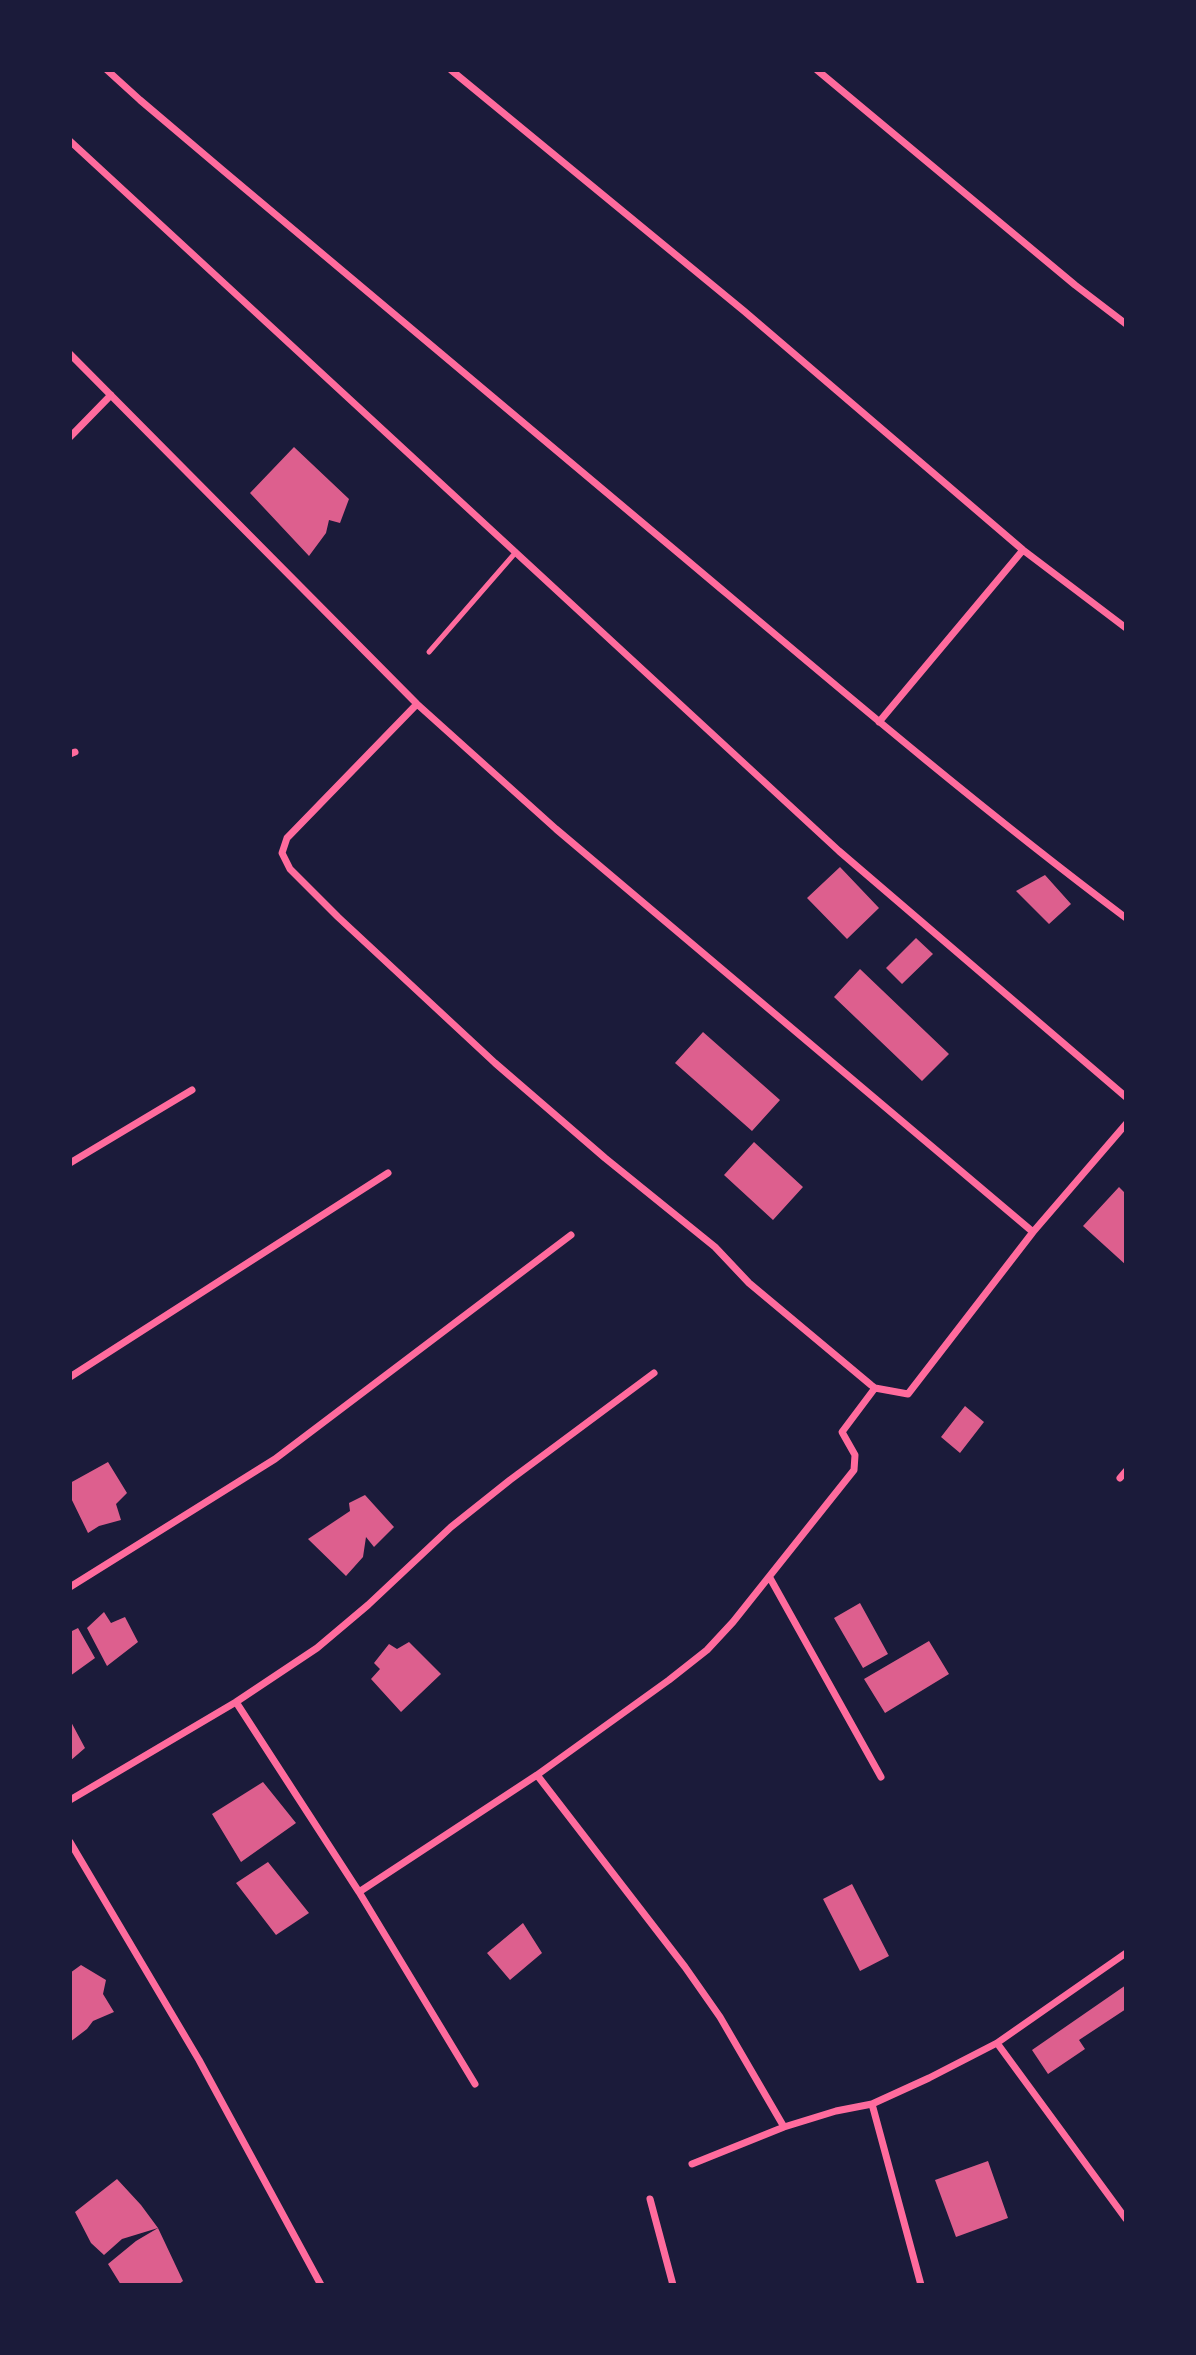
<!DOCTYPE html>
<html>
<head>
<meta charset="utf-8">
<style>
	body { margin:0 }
	#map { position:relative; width:1196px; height:2355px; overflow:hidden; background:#1b1b3a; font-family:"Public Sans",sans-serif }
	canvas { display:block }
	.frame { position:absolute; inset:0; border:72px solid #1b1b3a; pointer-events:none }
</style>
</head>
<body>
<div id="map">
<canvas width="1196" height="2355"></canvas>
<div class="frame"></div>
</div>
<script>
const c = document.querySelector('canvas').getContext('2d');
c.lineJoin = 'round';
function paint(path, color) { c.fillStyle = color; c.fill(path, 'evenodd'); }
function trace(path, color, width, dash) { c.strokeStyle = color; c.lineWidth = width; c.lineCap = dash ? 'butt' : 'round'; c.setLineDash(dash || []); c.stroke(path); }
paint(new Path2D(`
	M294,447L349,499L340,523L329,520L326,533L309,556L250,493Z
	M840,867L879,908L847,939L807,898Z
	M1045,875L1071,904L1049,924L1016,891Z
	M916,938L933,954L902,984L886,968Z
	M860,969L949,1054L922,1081L834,997Z
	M703,1032L780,1100L752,1131L675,1063Z
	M754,1142L803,1187L773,1220L724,1175Z
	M1119,1187L1126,1194V1265L1083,1226Z
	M965,1406L984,1422L960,1453L941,1437Z
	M108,1462L127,1493L116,1504L121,1520L99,1526L88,1533L70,1496V1483Z
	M365,1495L394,1527L374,1547L366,1537L363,1557L346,1576L308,1539L350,1511L349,1503Z
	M860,1603L888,1654L863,1668L834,1618Z
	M104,1612L111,1623L125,1617L138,1642L107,1666L87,1628Z
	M78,1628L95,1658L70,1676V1632Z
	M929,1641L949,1674L885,1713L864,1679Z
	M409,1642L441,1674L401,1712L371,1679L380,1669L374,1663L389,1644L397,1649Z
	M70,1720L85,1748L70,1761Z
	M263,1782L296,1823L241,1862L212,1814Z
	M268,1862L309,1913L276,1935L236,1883Z
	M852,1884L889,1956L860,1971L823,1899Z
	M523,1923L542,1953L510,1980L487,1953Z
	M81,1965L106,1980L103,1994L114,2012L93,2021L87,2029L70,2042V1973Z
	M1126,1985V2009L1079,2040L1085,2049L1048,2074L1032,2050Z
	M988,2161L1008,2218L956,2237L935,2180Z
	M117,2179L141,2205L158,2228L122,2239L104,2255L91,2243L75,2212Z
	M158,2228L183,2281L178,2285H121L108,2264L136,2241Z`), '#dd5f8e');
trace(new Path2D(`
	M429,652L516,552`), '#ff6b9d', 5);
trace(new Path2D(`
	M107,70L140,100C320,253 501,405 682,556C828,679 973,803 1126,918
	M451,70L744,311L1023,550L1126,628
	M817,70L1075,285L1126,324
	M70,141L839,851L1126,1097
	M70,354L417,704L556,829L1033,1232
	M70,437L111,395
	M417,704L287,838L282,853L290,869L338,917L495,1063L605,1158L715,1247L749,1283L871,1385L875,1388L908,1394L1033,1232L1126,1124
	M879,722L1023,550
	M70,754L75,752
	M70,1163L192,1090
	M70,1377L388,1173
	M1120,1478L1126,1471
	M770,1578L881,1777
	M70,1587L275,1459L571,1235
	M236,1702L359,1892L475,2084
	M537,1775L685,1967L720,2017L784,2127
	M70,1800L236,1702L317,1648L368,1605L451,1527L510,1480L654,1373
	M70,1842L199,2060L321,2285
	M359,1892L537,1775L669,1680L707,1650L733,1622L854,1470L855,1455L842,1432L875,1388
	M997,2043L1126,2219
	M872,2104L921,2285
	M692,2164L784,2127L836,2111L872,2104L929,2078L997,2043L1126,1953
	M650,2199L673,2285`), '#ff6b9d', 7);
</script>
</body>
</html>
